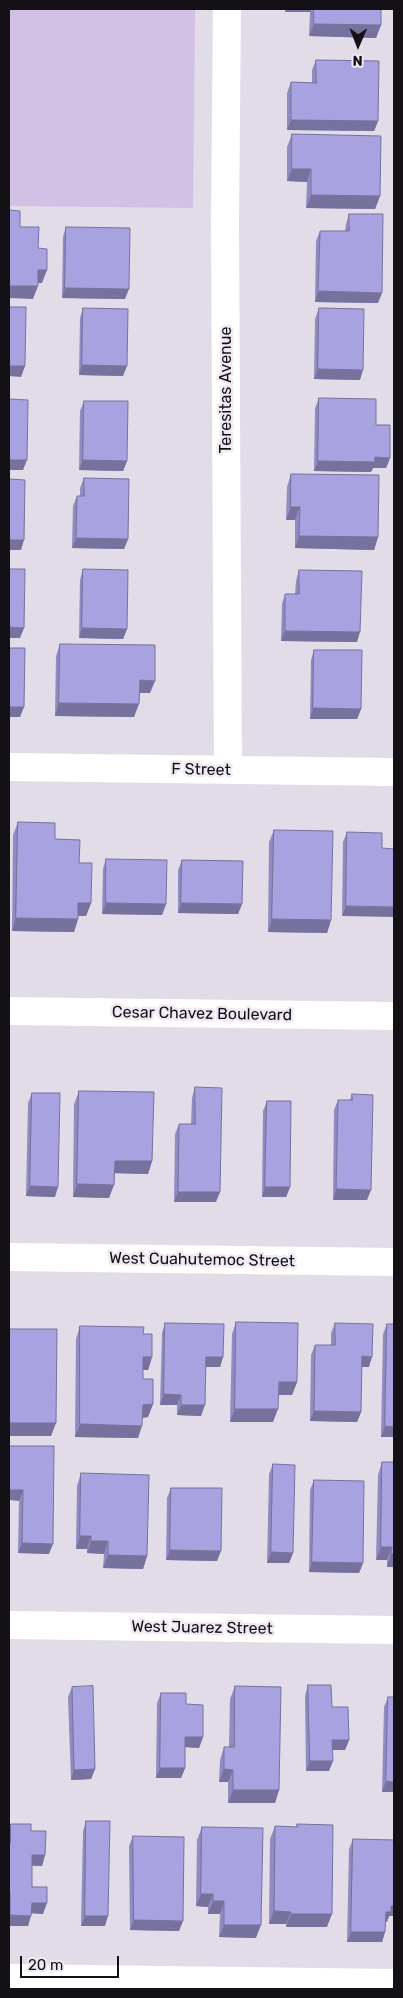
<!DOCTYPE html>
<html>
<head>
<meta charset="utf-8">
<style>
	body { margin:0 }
	#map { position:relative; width:403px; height:1998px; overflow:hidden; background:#e1dce7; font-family:Rubik,sans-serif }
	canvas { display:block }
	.frame { position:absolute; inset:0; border:10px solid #131115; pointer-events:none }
	.north { position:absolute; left:333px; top:20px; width:50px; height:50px; -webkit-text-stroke:4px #efe9f4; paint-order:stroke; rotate:181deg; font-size:14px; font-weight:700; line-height:20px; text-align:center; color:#131115 }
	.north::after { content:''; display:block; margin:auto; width:18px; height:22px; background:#131115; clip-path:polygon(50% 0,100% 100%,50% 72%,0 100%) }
	.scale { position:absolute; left:20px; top:1956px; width:99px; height:22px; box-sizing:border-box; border:2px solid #131115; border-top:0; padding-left:6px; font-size:15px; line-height:18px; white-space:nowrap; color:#131115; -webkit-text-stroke:4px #efe9f4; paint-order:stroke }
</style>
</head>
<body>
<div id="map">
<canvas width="403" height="1998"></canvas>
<div class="frame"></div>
<div class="north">N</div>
<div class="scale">20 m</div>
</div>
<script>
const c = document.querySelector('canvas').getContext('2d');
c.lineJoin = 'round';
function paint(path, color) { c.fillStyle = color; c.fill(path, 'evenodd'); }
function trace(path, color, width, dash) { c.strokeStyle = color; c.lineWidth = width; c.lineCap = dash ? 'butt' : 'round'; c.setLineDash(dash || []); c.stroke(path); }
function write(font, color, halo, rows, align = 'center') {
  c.font = font + ' Rubik,sans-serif'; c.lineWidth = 5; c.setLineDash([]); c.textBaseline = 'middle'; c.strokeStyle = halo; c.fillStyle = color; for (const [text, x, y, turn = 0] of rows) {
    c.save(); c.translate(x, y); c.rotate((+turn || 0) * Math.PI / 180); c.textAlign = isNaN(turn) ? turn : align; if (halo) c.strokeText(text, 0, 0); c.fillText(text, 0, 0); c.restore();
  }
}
paint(new Path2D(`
	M9,9H195L193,208L9,206Z`), '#d2c0e5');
trace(new Path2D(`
	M227,9L225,223L228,770
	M9,767L394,772
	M9,1257L394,1262
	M9,1625L394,1630
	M9,1978L394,1983`), '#fff', 28);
trace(new Path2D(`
	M9,1011L394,1016`), '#fff', 28);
paint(new Path2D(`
	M285,9H381V25L376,38L309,36L310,12H285Z
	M316,60L378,121L374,131L287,130V93L291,82L312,83V70Z
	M292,134L380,196L375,209L306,208L307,182L287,181V147Z
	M349,214L378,303L315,302L316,241L320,231H345L346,224Z
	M66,227L125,299L62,298L63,237Z
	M83,308L123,376L79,375L80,318Z
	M319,308L360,380L314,379L315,319Z
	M319,398L376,425L390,458L386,468H373L371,472L314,471L315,408Z
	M84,401L127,461L123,471L79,470L80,411Z
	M291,474L378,537L374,550L295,548V520H286L287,487Z
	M84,478L128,539L124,549L72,548L73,506L77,496H80V488Z
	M83,569L127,629L123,639L79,638L80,580Z
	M299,570L357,642L281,641L282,604L285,594H295L296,581Z
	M60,644L150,693H139L134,717L55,716L56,656Z
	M314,650L361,709L357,719H310L311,660Z
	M18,822L55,839L79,863L91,903L86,916H78V919L74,932L12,931L13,835Z
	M274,830L331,920L327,933L268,932L269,842Z
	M347,832L382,848L342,916L343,842Z
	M106,859L166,904L162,915L102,914L103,869Z
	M182,860L242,904L238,914L178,913V870Z
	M195,1087L216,1202H174L175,1134L179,1124H191L192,1098Z
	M79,1091L152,1161L148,1174L114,1173L109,1198L73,1197L74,1104Z
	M32,1093L55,1197L26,1196L28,1103Z
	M352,1094L367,1200H333L334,1110L338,1100H350Z
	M267,1101L290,1187L286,1197H262L263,1111Z
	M236,1322L297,1382L292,1395H278L273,1422H230L232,1334Z
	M165,1323L223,1357L220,1367H206L201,1416L177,1415V1405H160L162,1333Z
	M335,1323L369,1367H362L361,1412L357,1422L310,1421L311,1355L315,1345H331V1333Z
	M387,1324L394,1437H381L383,1334Z
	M80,1326L143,1334L152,1357L148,1370H143V1379L153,1404L148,1417L142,1418L138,1438L75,1437L76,1339Z
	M9,1446L49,1554L18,1553L19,1501Z
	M382,1462H394V1567H387V1560H376L378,1475Z
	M273,1464L293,1553L289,1563H267L269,1474Z
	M81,1473L147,1556L143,1569L103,1568L104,1554L87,1553V1549H76L77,1486Z
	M314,1480L363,1563L359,1573L309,1572L310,1490Z
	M171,1488L217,1561L166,1560L167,1498Z
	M308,1685L332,1707L349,1740L345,1750H333L329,1771H306L305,1696Z
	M235,1686L279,1790L275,1803H228V1782H219L220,1760L224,1747H229L230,1699Z
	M72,1687L95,1769L91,1779L71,1780L68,1697Z
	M161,1693L186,1704L203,1737L199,1748L185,1747V1768L181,1778H156L157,1703Z
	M388,1697L394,1792H382L384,1707Z
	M86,1821L105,1926H81L83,1831Z
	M11,1824L31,1831L45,1855L42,1866H32V1887L43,1914L31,1913L28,1926H9V1829Z
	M297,1824L327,1927H286V1924H269L270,1839L275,1826L296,1827Z
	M202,1827L256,1938L219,1937L220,1914H208V1907L196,1906L197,1840Z
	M133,1836L179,1931L130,1930L129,1846Z
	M353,1839L389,1916L387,1922H385V1932L382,1942H347L349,1849Z`), '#908bc1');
paint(new Path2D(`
	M286,9H311L310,12H285Z
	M314,24L381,25L376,38L309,36Z
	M291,120L378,121L374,131L287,130Z
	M292,169H311L307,182L287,181Z
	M311,195L380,196L375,209L306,208Z
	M38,270H47L42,283H33Z
	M9,286H38L33,299L9,298Z
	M65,288L129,289L125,299L62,298Z
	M318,291L382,293L378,303L315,302Z
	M82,365L127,366L123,376L79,375Z
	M9,366H25L21,377L9,376Z
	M318,369L363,370L360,380L314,379Z
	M375,457L390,458L386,468H373L371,472L314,471L318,461Z
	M9,460H27L23,470H9Z
	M83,460L127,461L123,471L79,470Z
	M291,507H300L295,520H286Z
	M299,536L378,537L374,550L295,548Z
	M76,538L128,539L124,549L72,548Z
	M9,540H24L21,550H9Z
	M9,627L24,628L20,638H9Z
	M82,628L127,629L123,639L79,638Z
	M285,631L360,632L357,642L281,641Z
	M140,680L155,681L150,693H135Z
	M59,703L139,704L134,717L55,716Z
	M9,707H24L20,717H9Z
	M313,708L361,709L357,719H310Z
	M78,903H91L86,916H74Z
	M106,903L166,904L162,915L102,914Z
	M181,903L242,904L238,914L178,913Z
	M346,906L394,907V917L342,916Z
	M16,918L78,919L74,932L12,931Z
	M272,919L331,920L327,933L268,932Z
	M115,1161H152L148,1174L110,1173Z
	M77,1184L114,1185L109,1198L73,1197Z
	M30,1186L58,1187L55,1197L26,1196Z
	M265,1187H290L286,1197H262Z
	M336,1189L371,1190L367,1200H333Z
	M178,1192H220L216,1202H174Z
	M362,1356L372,1357L369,1367H358Z
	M143,1357H152L148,1370H138Z
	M206,1357H223L220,1367H202Z
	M279,1382H297L292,1395H274Z
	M164,1394L181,1395L177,1405H160Z
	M153,1404L148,1417L138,1418L143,1405Z
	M181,1405H205L201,1416L177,1415Z
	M235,1409H278L273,1422H230Z
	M314,1411L361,1412L357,1422L310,1421Z
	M9,1423H56L51,1436H9Z
	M80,1424L142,1426L138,1438L75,1437Z
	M385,1426L394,1427V1437H381Z
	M9,1490H23L19,1501L9,1500Z
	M80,1536H91L87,1549H76Z
	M91,1541H108L104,1554L87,1553Z
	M22,1543L53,1544L49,1554L18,1553Z
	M381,1547H392L387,1560H376Z
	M170,1550L221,1551L217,1561L166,1560Z
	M271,1552L293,1553L289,1563H267Z
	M391,1554H394V1567H387Z
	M108,1555L147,1556L143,1569L103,1568Z
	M312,1562L363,1563L359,1573L309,1572Z
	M185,1737H203L199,1748L182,1747Z
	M332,1740H349L345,1750H329Z
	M310,1761H333L329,1771H306Z
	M160,1768H185L181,1778H156Z
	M95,1769L91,1779L71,1780L74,1770Z
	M224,1769L233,1770L228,1782H219Z
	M386,1781L394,1782V1792H382Z
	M233,1790H279L275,1803H228Z
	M32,1855H45L42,1866L29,1865Z
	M201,1894H213L208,1907L196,1906Z
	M213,1901H224L220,1914H208Z
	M32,1903H47L43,1914L28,1913Z
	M391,1906H394V1916H389L387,1922H382L386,1912Z
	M274,1911L291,1912L286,1924H269Z
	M291,1914H332L327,1927H286Z
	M10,1915L31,1916L28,1926H9V1919Z
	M85,1916H108L105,1926H81Z
	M134,1920L183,1921L179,1931L130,1930Z
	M224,1925H261L256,1938L219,1937Z
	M351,1932H385L382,1942H347Z`), '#76719d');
const building = new Path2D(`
	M314,9H381V25L314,24Z
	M316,60L379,61L378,121L291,120V82L316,83Z
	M292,134L381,136L380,196L311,195V169H292Z
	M9,210L20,211V227H39L38,248L47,249V270H38V286H9Z
	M349,214H383L382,293L318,291L320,231H349Z
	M66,227L130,228L129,289L65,288Z
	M9,307H26L25,366H9Z
	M83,308L128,309L127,366L82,365Z
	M319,308L364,309L363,370L318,369Z
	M319,398L376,399V425H390V458L375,457V462L318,461Z
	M9,399L28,400L27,460H9Z
	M84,401H128L127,461L83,460Z
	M291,474L379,475L378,537L299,536L300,507H291Z
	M84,478L129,479L128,539L76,538L77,496H84Z
	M9,479L25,480L24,540H9Z
	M9,569H25L24,628L9,627Z
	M83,569L128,570L127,629L82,628Z
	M299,570L362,571L360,632L285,631V594H299Z
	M60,644L155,645V681L140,680L139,704L59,703Z
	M9,648H25L24,707H9Z
	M314,650H362L361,709L313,708Z
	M18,822L55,823V839L80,840L79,863H92L91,903H78V919L16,918Z
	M274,830L333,831L331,920L272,919Z
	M347,832L382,833V848L394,849V907L346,906Z
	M106,859L167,860L166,904L106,903Z
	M182,860L243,861L242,904L181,903Z
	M195,1087L222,1088L220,1192H178L179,1124H195Z
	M79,1091L154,1092L152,1161H115L114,1185L77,1184Z
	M32,1093H60L58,1187L30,1186Z
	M352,1094L373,1095L371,1190L336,1189L338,1100H352Z
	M267,1101H291L290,1187H265Z
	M236,1322L298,1323L297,1382H279L278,1409H235Z
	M165,1323L224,1324L223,1357H206L205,1405H181V1395L164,1394Z
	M335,1323L373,1324L372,1357L362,1356L361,1412L314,1411L315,1345H335Z
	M387,1324H394V1427L385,1426Z
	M80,1326L144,1327L143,1334H152V1357H143V1379H153V1404L143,1405L142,1426L80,1424Z
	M9,1329H57L56,1423H9Z
	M9,1446H54L53,1544L22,1543L23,1490H9Z
	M382,1462H394V1554H391L392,1547H381Z
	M273,1464L295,1465L293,1553L271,1552Z
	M81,1473L149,1475L147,1556L108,1555V1541H91V1536H80Z
	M314,1480L364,1481L363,1563L312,1562Z
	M171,1488H222L221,1551L170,1550Z
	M308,1685H331L332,1707H348L349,1740H332L333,1761H310Z
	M93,1686L95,1769L74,1770L72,1687Z
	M235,1686L281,1687L279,1790H233V1770L224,1769V1747H234Z
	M161,1693H186V1704L203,1705V1737H185V1768H160Z
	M388,1697H394V1782L386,1781Z
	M86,1821H110L108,1916H85Z
	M11,1824H31V1831H46L45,1855H32V1887H47V1903H32L31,1916L10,1915V1892H9V1843H10Z
	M297,1824L333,1825L332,1914H291V1912L274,1911L275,1826L297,1827Z
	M202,1827L263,1828L261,1925H224V1901H213V1894H201Z
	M133,1836L184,1837L183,1921L134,1920Z
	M353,1839L394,1840V1906H391V1912H386L385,1932H351Z`);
paint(building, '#a8a2e0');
trace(building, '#76719d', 1);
write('16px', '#131115', '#efe9f4', [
	["Teresitas Avenue",226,390,-90],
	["F Street",201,770,1],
	["Cesar Chavez Boulevard",202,1014,1],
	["West Cuahutemoc Street",202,1260,1],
	["West Juarez Street",202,1628,1]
]);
</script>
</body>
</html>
